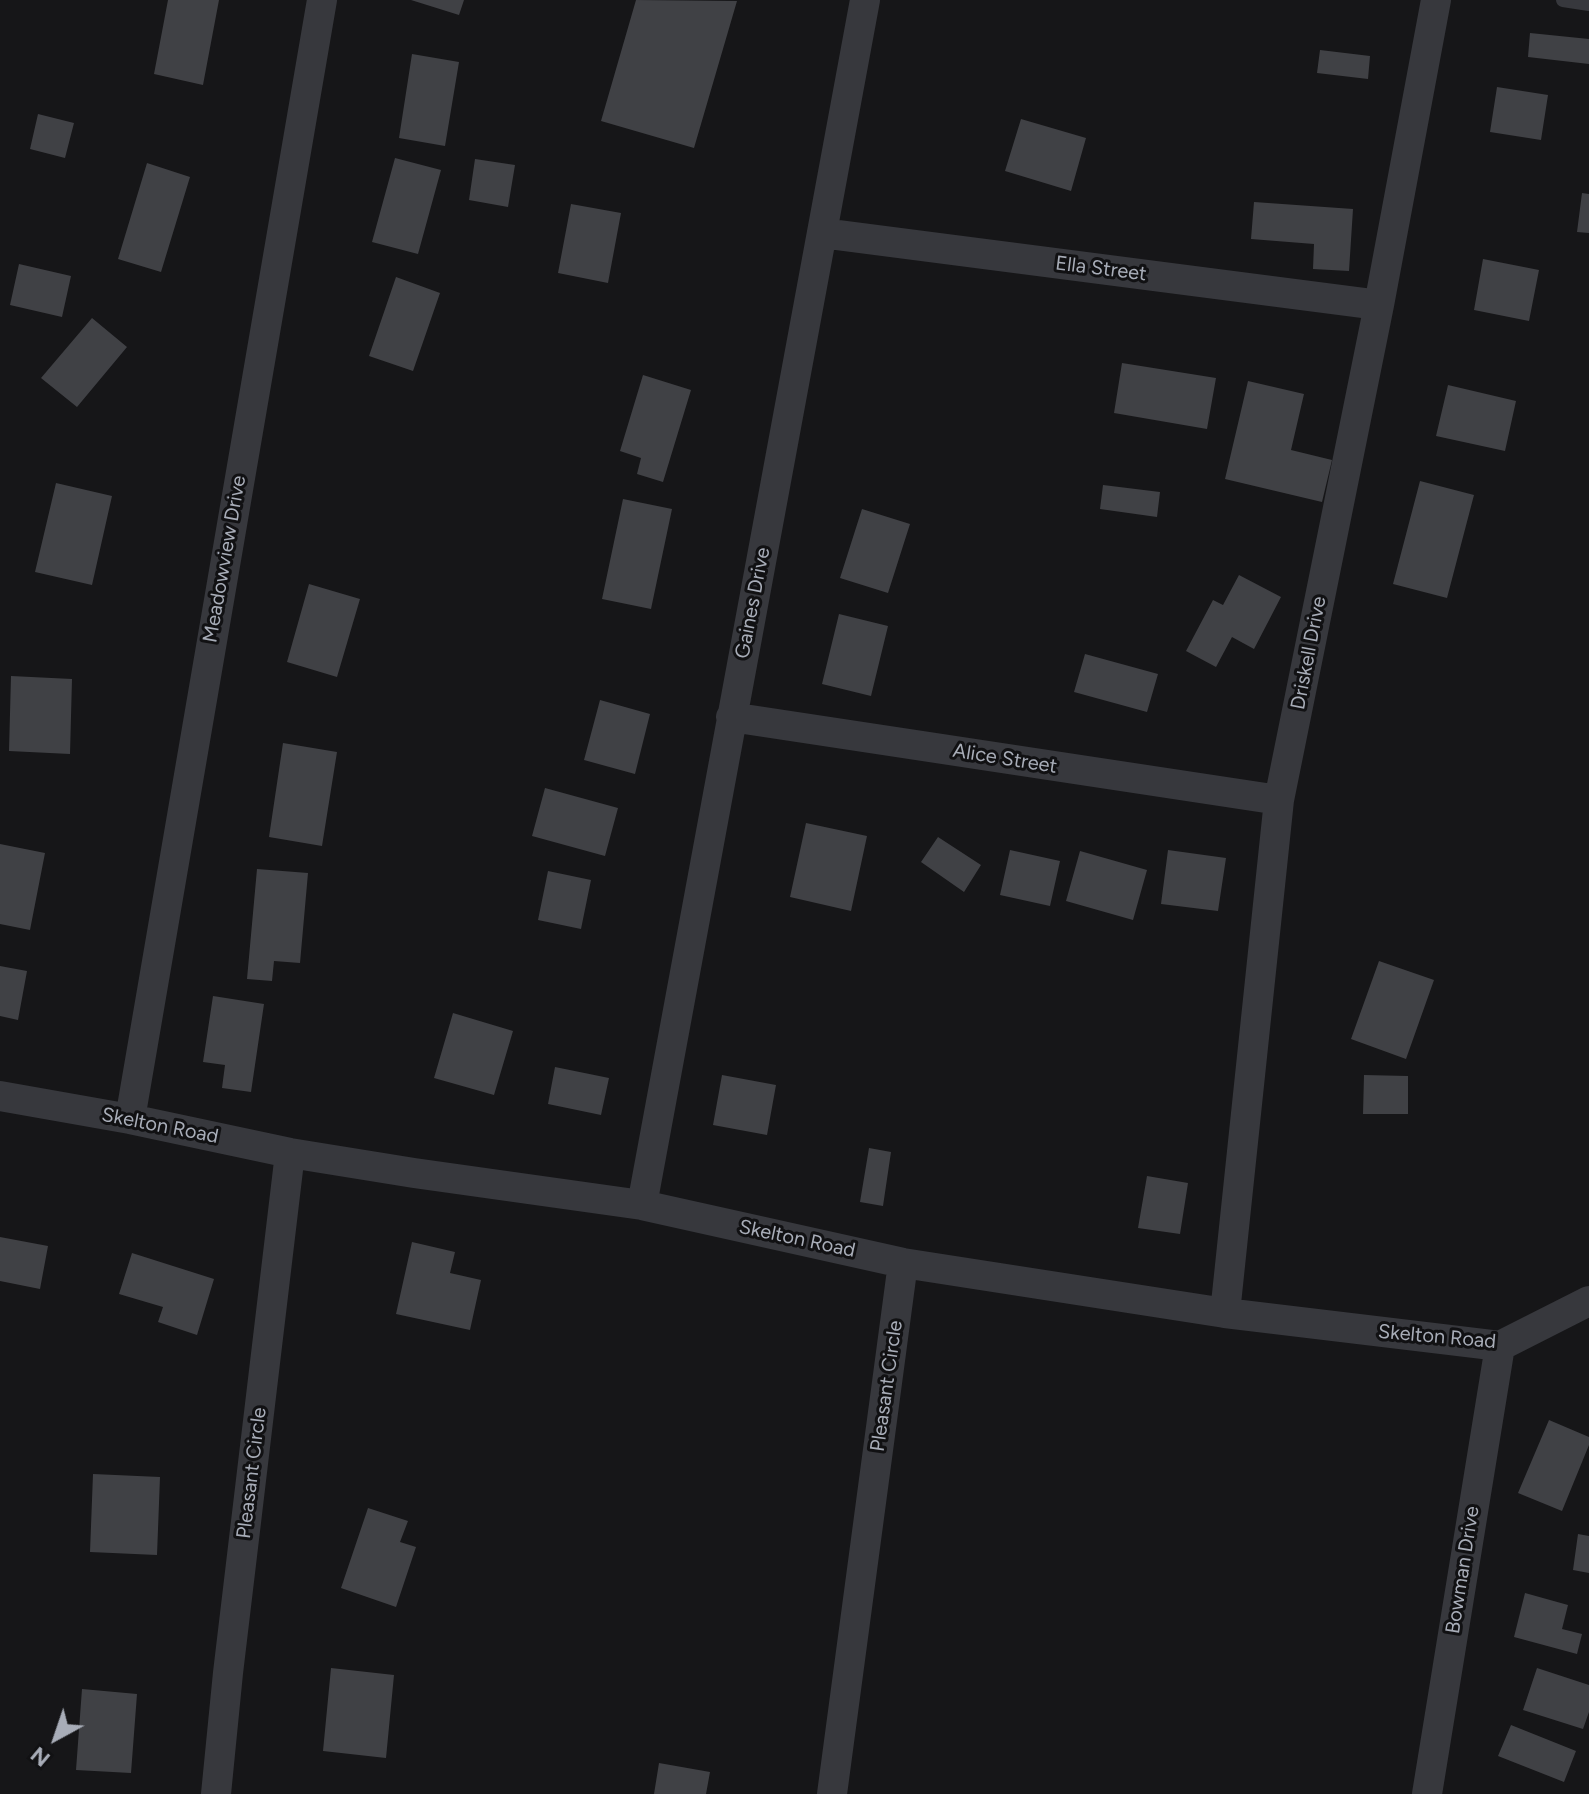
<!DOCTYPE html>
<html>
<head>
<meta charset="utf-8">
<style>
	body { margin:0 }
	#map { position:relative; width:1589px; height:1794px; overflow:hidden; background:#161618; font-family:Figtree,sans-serif }
	canvas { display:block }
	.north { position:absolute; left:16px; top:1698px; width:80px; height:80px; -webkit-text-stroke:6px #111113; paint-order:stroke; rotate:220deg; font-size:22px; font-weight:700; line-height:32px; text-align:center; color:#a8adb8 }
	.north::after { content:''; display:block; margin:auto; width:28px; height:36px; background:#a8adb8; clip-path:polygon(50% 0,100% 100%,50% 72%,0 100%) }
</style>
</head>
<body>
<div id="map">
<canvas width="1589" height="1794"></canvas>
<div class="north">N</div>
</div>
<script>
const c = document.querySelector('canvas').getContext('2d');
c.lineJoin = 'round';
function paint(path, color) { c.fillStyle = color; c.fill(path, 'evenodd'); }
function trace(path, color, width, dash) { c.strokeStyle = color; c.lineWidth = width; c.lineCap = dash ? 'butt' : 'round'; c.setLineDash(dash || []); c.stroke(path); }
function write(font, color, halo, rows, align = 'center') {
  c.font = font + ' Figtree,sans-serif'; c.lineWidth = 6; c.setLineDash([]); c.textBaseline = 'middle'; c.strokeStyle = halo; c.fillStyle = color; for (const [text, x, y, turn = 0] of rows) {
    c.save(); c.translate(x, y); c.rotate((+turn || 0) * Math.PI / 180); c.textAlign = isNaN(turn) ? turn : align; if (halo) c.strokeText(text, 0, 0); c.fillText(text, 0, 0); c.restore();
  }
}
paint(new Path2D(`
	M168,0H219L203,85L154,74Z
	M411,0H464L459,15Z
	M636,0L737,1L694,148L601,121Z
	M1530,33L1589,39V64L1528,57Z
	M1320,50L1370,56L1368,79L1317,73Z
	M412,54L459,62L445,146L399,138Z
	M1497,87L1548,95L1541,140L1490,132Z
	M38,114L74,123L65,158L30,149Z
	M1021,119L1086,138L1071,191L1005,171Z
	M395,158L441,170L418,254L372,242Z
	M475,159L515,165L508,207L469,200Z
	M147,163L190,177L161,272L118,259Z
	M1582,193L1589,194V233L1577,232Z
	M1254,202L1353,209L1349,271L1313,269L1314,244L1251,239Z
	M571,204L621,213L608,283L558,273Z
	M1483,259L1539,270L1529,321L1474,310Z
	M19,264L71,276L62,317L10,305Z
	M396,277L440,293L413,371L369,356Z
	M92,318L127,347L77,407L41,378Z
	M1122,363L1216,378L1207,429L1114,413Z
	M643,375L691,390L663,482L637,474L641,458L620,451Z
	M1248,381L1304,394L1291,450L1332,460L1322,502L1225,479Z
	M1448,385L1516,401L1505,451L1436,436Z
	M1420,481L1474,495L1447,598L1393,584Z
	M56,483L112,496L92,585L35,572Z
	M1103,485L1160,492L1157,517L1100,509Z
	M623,499L672,509L651,609L602,599Z
	M862,509L910,524L888,593L840,578Z
	M1239,575L1281,597L1254,649L1232,637L1216,667L1186,651L1213,600L1223,605Z
	M309,584L360,599L337,677L287,662Z
	M839,614L888,626L871,696L822,684Z
	M1085,654L1158,674L1147,712L1074,692Z
	M11,676L72,679L70,754L9,751Z
	M600,700L650,714L635,774L584,760Z
	M283,743L337,752L322,846L269,837Z
	M545,788L618,808L605,856L532,836Z
	M806,823L867,836L851,911L790,897Z
	M938,837L981,865L964,892L921,862Z
	M0,844L45,853L30,930L0,924Z
	M1010,850L1060,861L1050,906L1000,895Z
	M1168,850L1226,858L1218,911L1161,904Z
	M1080,851L1147,870L1133,920L1066,901Z
	M257,869L308,873L300,963L274,961L272,981L247,979Z
	M548,871L591,880L581,929L538,920Z
	M1379,961L1434,980L1406,1059L1351,1039Z
	M0,966L27,971L18,1020L0,1016Z
	M213,996L264,1004L251,1092L222,1088L225,1065L203,1062Z
	M453,1013L513,1031L494,1095L434,1078Z
	M555,1067L609,1078L601,1115L548,1104Z
	M722,1075L776,1085L767,1135L713,1125Z
	M1364,1075L1408,1076V1114H1363Z
	M869,1148L891,1152L883,1206L860,1202Z
	M1147,1176L1188,1183L1180,1234L1138,1228Z
	M0,1237L48,1246L40,1289L0,1281Z
	M412,1242L455,1252L450,1273L481,1280L470,1330L396,1314Z
	M132,1253L214,1279L197,1335L158,1322L163,1307L119,1294Z
	M1549,1420L1589,1437V1445L1562,1511L1518,1493Z
	M93,1474L160,1477L157,1555L90,1552Z
	M368,1508L408,1521L400,1542L416,1547L396,1607L341,1588Z
	M1578,1534L1589,1536V1573L1573,1570Z
	M1525,1593L1568,1605L1562,1629L1582,1634L1577,1654L1514,1637Z
	M331,1668L394,1675L386,1758L323,1751Z
	M1537,1668L1589,1685V1712L1583,1729L1523,1710Z
	M82,1689L137,1694L131,1773L76,1770Z
	M1511,1725L1576,1751L1564,1782L1498,1756Z
	M659,1763L710,1772L706,1794H654Z`), '#404145');
trace(new Path2D(`
	M1563,0L1589,4`), '#37383d', 14);
trace(new Path2D(`
	M822,233L1379,305
	M731,717L1279,800
	M0,1096L130,1119L290,1153L414,1173L642,1205L903,1263L1225,1313L1500,1346L1589,1301
	M130,1119L322,0
	M642,1205L865,0
	M1225,1313L1279,800L1379,305L1436,0
	M216,1794L228,1673L290,1153
	M832,1794L903,1263
	M1427,1794L1500,1346`), '#37383d', 30);
write('20px', '#a8adb8', '#111113', [
	["Ella Street",1101,269,7],
	["Meadowview Drive",225,559,-80],
	["Gaines Drive",753,603,-79],
	["Driskell Drive",1309,653,-79],
	["Alice Street",1005,759,9],
	["Skelton Road",160,1126,11],
	["Skelton Road",797,1239,12],
	["Skelton Road",1437,1337,5],
	["Pleasant Circle",887,1386,-82],
	["Pleasant Circle",252,1473,-83],
	["Bowman Drive",1463,1570,-81]
]);
</script>
</body>
</html>
